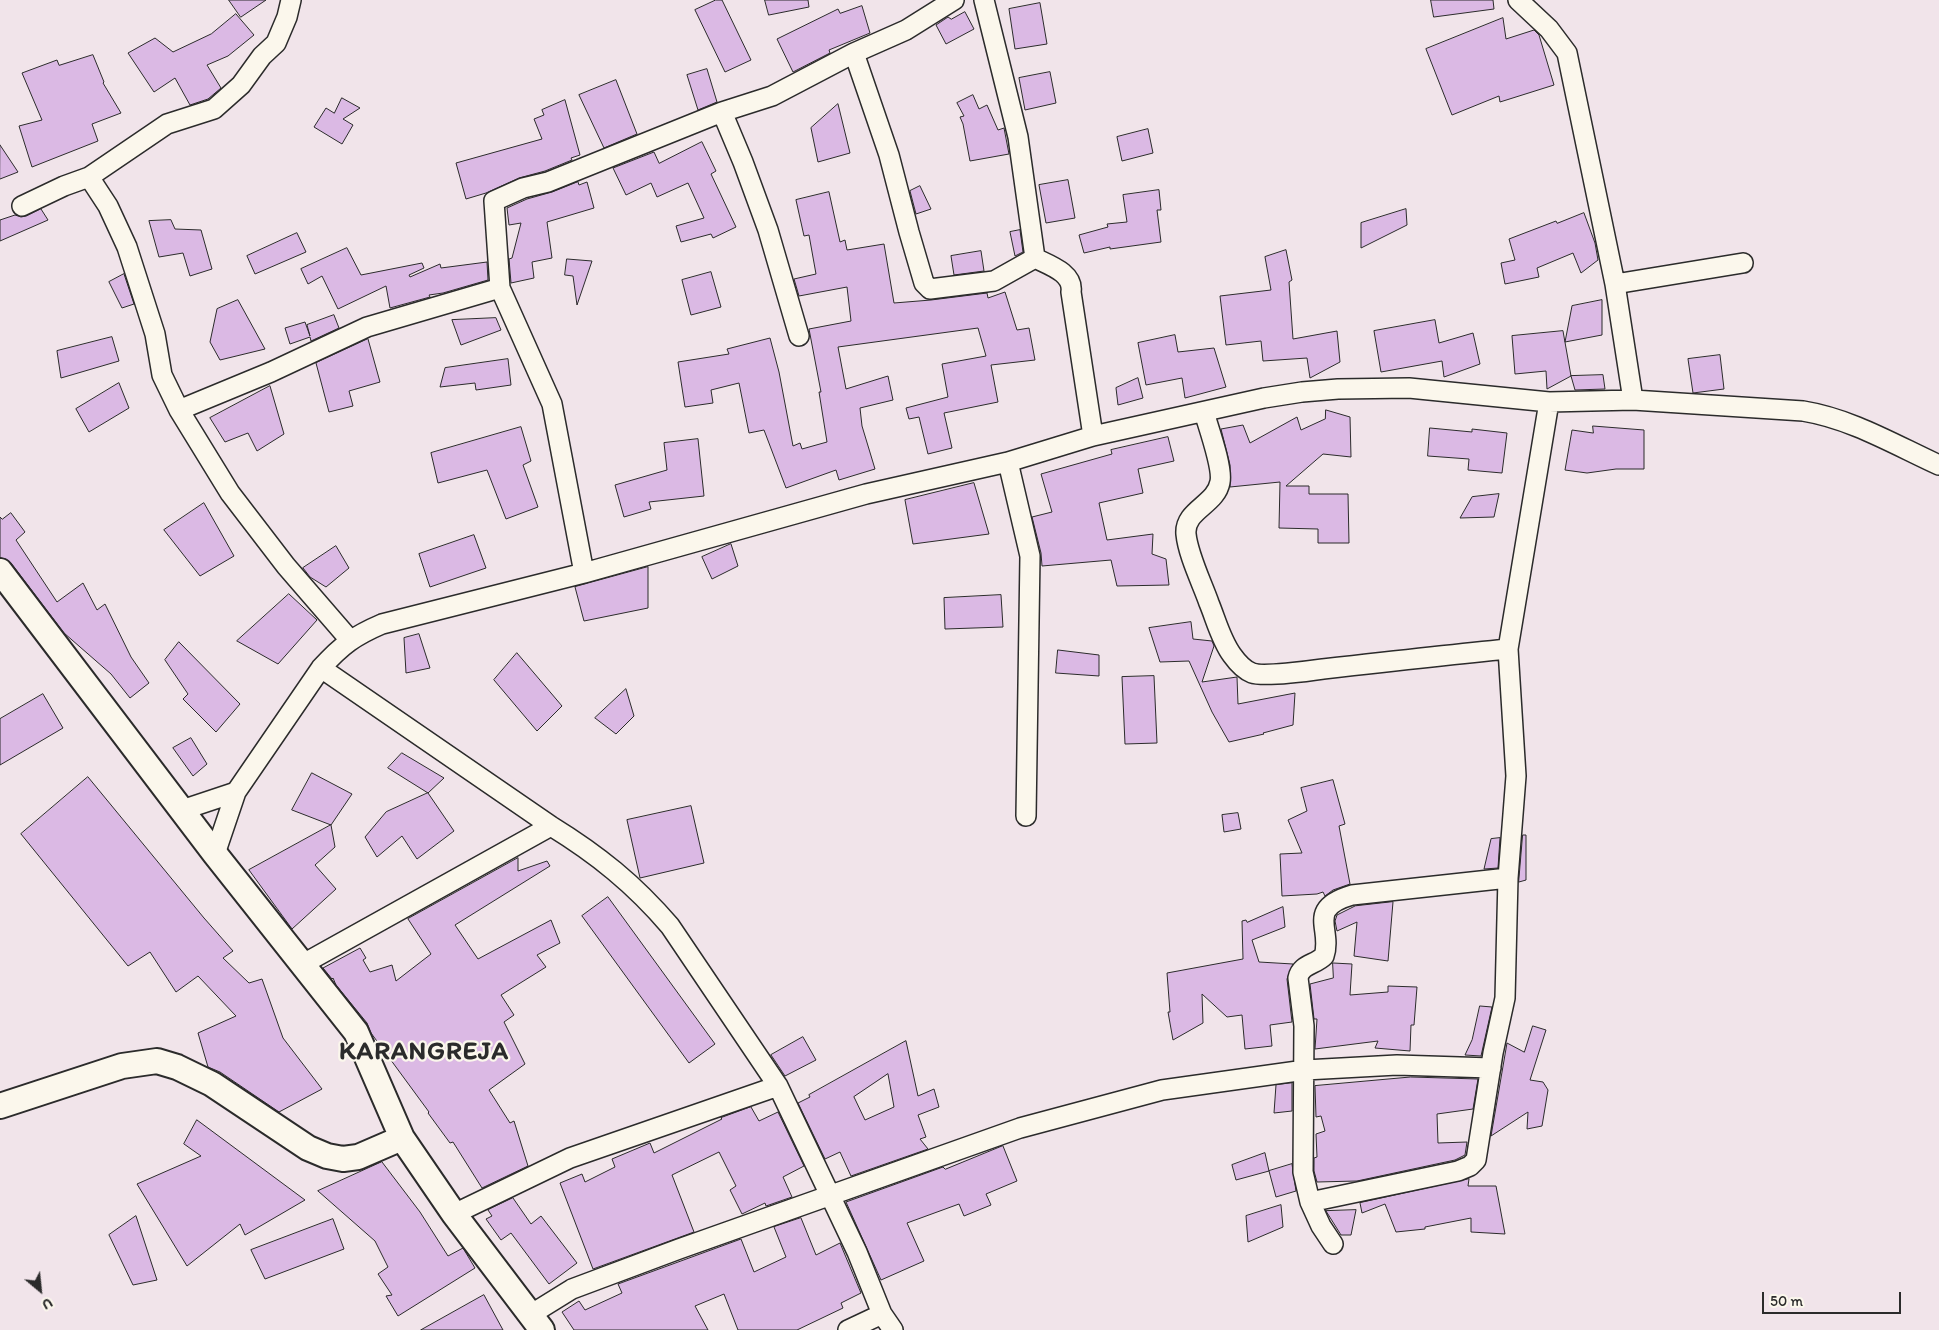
<!DOCTYPE html>
<html>
<head>
<meta charset="utf-8">
<style>
	body { margin:0 }
	#map { position:relative; width:1939px; height:1330px; overflow:hidden; background:#f1e4ea; font-family:Itim,sans-serif }
	canvas { display:block }
	.north { position:absolute; left:15px; top:1265px; width:50px; height:50px; -webkit-text-stroke:4px #fbf7ec; paint-order:stroke; rotate:152deg; font-size:14px; font-weight:700; line-height:20px; text-align:center; color:#2b2b2b }
	.north::after { content:''; display:block; margin:auto; width:18px; height:22px; background:#2b2b2b; clip-path:polygon(50% 0,100% 100%,50% 72%,0 100%) }
	.scale { position:absolute; left:1762px; top:1292px; width:139px; height:22px; box-sizing:border-box; border:2px solid #2b2b2b; border-top:0; padding-left:6px; font-size:15px; line-height:18px; white-space:nowrap; color:#2b2b2b; -webkit-text-stroke:4px #fbf7ec; paint-order:stroke }
</style>
</head>
<body>
<div id="map">
<canvas width="1939" height="1330"></canvas>
<div class="north">U</div>
<div class="scale">50 m</div>
</div>
<script>
const c = document.querySelector('canvas').getContext('2d');
c.lineJoin = 'round';
function paint(path, color) { c.fillStyle = color; c.fill(path, 'evenodd'); }
function trace(path, color, width, dash) { c.strokeStyle = color; c.lineWidth = width; c.lineCap = dash ? 'butt' : 'round'; c.setLineDash(dash || []); c.stroke(path); }
function write(font, color, halo, rows, align = 'center') {
  c.font = font + ' Itim,sans-serif'; c.lineWidth = 4.5; c.setLineDash([]); c.textBaseline = 'middle'; c.strokeStyle = halo; c.fillStyle = color; for (const [text, x, y, turn = 0] of rows) {
    c.save(); c.translate(x, y); c.rotate((+turn || 0) * Math.PI / 180); c.textAlign = isNaN(turn) ? turn : align; if (halo) c.strokeText(text, 0, 0); c.fillText(text, 0, 0); c.restore();
  }
}
const building = new Path2D(`
	M229,0H266L241,17Z
	M716,0H722L751,60L725,72L695,10Z
	M765,0H808L809,7L769,15Z
	M1431,0H1493L1494,9L1434,17Z
	M1040,3L1047,44L1015,49L1009,9Z
	M862,6L870,33L829,50L830,53L793,72L777,39L838,9L840,13Z
	M965,12L974,29L946,44L936,25L948,17L951,19Z
	M236,14L254,35L228,56L207,65L221,88L208,99L190,105L175,78L154,92L128,53L155,38L173,52L211,34Z
	M1503,18L1506,39L1534,30L1539,35L1554,85L1500,102L1499,96L1452,115L1426,49Z
	M93,55L104,82L103,83L121,113L92,124L98,141L32,167L19,126L42,120L22,73L57,60L59,65Z
	M707,69L717,102L698,110L687,75Z
	M1050,72L1056,103L1025,110L1019,78Z
	M616,80L637,134L604,148L579,95Z
	M973,95L979,109L987,105L998,130L1004,128L1009,154L970,161L963,124L960,117L964,116L957,103Z
	M342,98L360,108L343,119L353,125L342,144L314,127L326,108L334,113Z
	M565,100L580,155L571,158L572,160L545,171L519,178L486,193L466,199L456,163L542,139L534,119L544,115L542,110Z
	M838,104L850,153L818,162L811,128Z
	M1148,129L1153,153L1122,161L1117,137Z
	M702,142L716,171L711,174L736,227L713,238L711,234L681,242L676,226L704,218L688,183L657,197L651,183L626,195L613,168L654,152L659,163Z
	M0,145L18,172L0,179Z
	M1068,180L1075,218L1046,223L1039,185Z
	M578,182L579,185L587,182L594,208L547,222L552,258L532,262L534,278L511,283L509,259L512,258L521,223L509,225L507,208L527,199L552,192Z
	M920,186L931,209L916,214L910,191Z
	M1159,190L1161,210H1157L1161,242L1110,249V247L1084,253L1079,235L1108,227L1107,224L1127,222L1123,195Z
	M829,192L840,242L845,240L847,250L884,244L894,303L931,300L987,293L988,298L1005,292L1017,330L1029,328L1035,360L991,365L998,402L944,413L952,448L928,454L919,417L909,419L906,408L948,397L942,364L986,356L978,328L838,347L846,389L888,376L893,400L860,408L862,426L875,469L839,480L836,470L786,488L764,430L749,433L739,383L711,390L713,403L685,407L678,362L729,354L727,349L770,338L779,372L793,446L800,443L802,449L827,442L819,392H821L809,329L851,321L847,287L799,296L794,279L816,274L809,235L804,236L796,200Z
	M41,209L48,220L0,241V220L15,215L21,217L26,216Z
	M1406,209L1407,225L1361,248V223Z
	M1584,213L1595,243L1598,260L1581,273L1573,253L1537,268L1539,277L1505,284L1501,263L1515,260L1509,239L1556,221L1557,223Z
	M171,220L175,229L201,230L212,269L190,276L183,253L159,257L149,221Z
	M1020,230L1023,252L1015,256L1010,232Z
	M297,233L306,252L255,274L247,256Z
	M347,248L361,275L422,263L424,268L409,275L410,277L440,264L441,268L487,262L488,280L443,293L429,295L430,297L390,308L386,286L338,309L322,276L308,284L301,269Z
	M1286,250L1292,280L1289,282L1293,339L1337,331L1340,362L1310,378L1307,358L1263,361L1261,341L1226,345L1220,296L1271,290L1265,257Z
	M981,251L984,271L954,275L951,256Z
	M567,259L592,261L577,305L573,276L565,275Z
	M711,272L721,307L691,315L682,280Z
	M124,274L134,304L122,308L109,282Z
	M238,300L265,349L220,360L210,342L217,309Z
	M1602,300V335L1565,342L1572,306Z
	M334,315L339,328L311,341L310,337L290,344L285,328L305,322L310,336L307,325Z
	M496,318L501,330L461,345L452,320Z
	M1435,320L1439,343L1473,333L1480,364L1444,377L1442,361L1381,372L1374,331Z
	M1563,331L1571,376L1547,389L1546,371L1515,374L1512,336Z
	M1175,335L1178,352L1214,348L1226,387L1185,398L1182,378L1146,385L1138,343Z
	M112,337L119,361L61,378L57,351Z
	M368,339L380,382L349,391L353,406L329,412L316,363Z
	M1720,355L1724,389L1693,393L1688,359Z
	M508,359L511,385L476,390L475,383L440,387L445,368Z
	M1603,375L1605,389L1575,390L1571,376Z
	M1138,378L1143,398L1118,405L1116,388Z
	M119,383L129,408L89,432L76,409Z
	M270,386L284,434L257,451L248,433L225,442L210,418Z
	M1326,410L1350,417L1351,457L1323,454L1286,486H1309V494H1348L1349,543H1318V529L1279,528L1280,482L1230,487V465L1221,429L1243,425L1250,443L1297,417L1301,430L1325,419Z
	M1593,426L1644,430V469H1616L1587,473L1565,470L1572,430L1593,433Z
	M521,427L531,461L523,465L538,507L506,519L487,470L438,483L431,453Z
	M1430,428L1472,432V429L1507,433L1502,473L1468,470L1469,459L1428,456Z
	M1168,437L1174,461L1138,469L1143,493L1099,503L1107,540L1153,534L1152,554L1166,559L1169,585L1117,586L1111,560L1042,566L1041,553L1032,517L1052,512L1041,474L1112,454L1111,450Z
	M698,439L704,496L649,502L651,509L624,517L615,485L667,470L664,443Z
	M974,483L989,534L913,544L905,500Z
	M1499,494L1494,517L1460,518L1472,497Z
	M204,503L234,556L200,576L164,530Z
	M11,513L25,532L16,540L57,602L83,583L97,610L105,604L131,657L149,683L130,698L111,674L64,633L11,563L6,559L0,558V517L2,519Z
	M474,535L486,568L430,587L419,554Z
	M731,544L738,566L712,579L702,557Z
	M336,546L349,568L326,587L310,577L303,568Z
	M648,567V608L584,621L575,587Z
	M289,594L317,620L278,664L237,641Z
	M1001,595L1003,627L945,629L944,598Z
	M1191,622L1193,639L1212,641L1214,646L1202,682L1237,677L1238,704L1295,693L1293,725L1263,733L1264,734L1229,742L1212,712L1189,661L1160,662L1149,628Z
	M419,634L430,668L406,673L404,638Z
	M179,642L240,704L216,732L183,699L188,694L165,660Z
	M1058,650L1099,655V676L1056,673Z
	M517,653L562,706L537,731L494,680Z
	M1154,676L1157,743L1125,744L1122,677Z
	M626,689L634,716L616,734L595,718Z
	M43,694L63,728L0,765V719Z
	M191,738L207,764L193,776L173,748Z
	M402,753L444,778L428,793L388,768Z
	M312,773L352,794L331,825L292,810Z
	M88,777L204,918L233,951L223,958L249,983L262,979L283,1038L322,1089L279,1112L220,1072L208,1067L198,1033L236,1016L198,976L176,992L150,952L128,966L21,834Z
	M1333,780L1345,824L1339,826L1350,884L1333,890L1325,896L1323,892L1317,894L1282,896L1280,854L1302,853L1288,820L1307,811L1301,788Z
	M428,793L454,831L417,859L402,836L377,857L365,837L386,812Z
	M691,806L704,863L640,878L627,820Z
	M1238,813L1241,829L1224,832L1222,815Z
	M331,825L335,847L315,865L336,889L292,929L249,870Z
	M1523,835H1526V880L1519,882Z
	M1500,838L1498,868L1484,869L1491,839Z
	M518,858V871L547,861L550,866L455,925L478,959L551,920L560,943L537,955L546,967L501,995L514,1015L504,1022L525,1064L489,1090L510,1123L514,1121L528,1166L482,1188L453,1142L450,1143L428,1113L429,1112L371,1033L367,1023L336,985L333,978L332,979L323,968L360,948L366,958L363,960L370,972L392,965L396,981L431,954L408,919Z
	M608,897L715,1044L689,1063L582,916Z
	M1393,902L1388,961L1354,956L1357,922L1337,931L1335,921L1337,915L1355,906Z
	M1283,907L1285,927L1252,940L1259,962L1293,964L1287,979L1292,1022L1270,1025L1272,1046L1245,1049L1242,1015L1227,1017L1202,994L1203,1023L1173,1040L1168,1012H1170L1167,973L1243,959L1242,921L1246,920L1247,922Z
	M1333,963L1352,964L1350,995L1388,992V986L1417,987L1414,1025H1411L1410,1051L1375,1048L1378,1041L1315,1049L1317,1019H1314L1310,984L1333,978Z
	M1480,1006L1492,1007L1481,1056L1465,1055L1472,1040Z
	M1533,1026L1546,1030L1530,1080L1543,1082L1548,1090L1542,1126L1527,1129L1528,1112L1491,1136L1507,1043L1524,1052Z
	M803,1037L816,1060L785,1076L771,1055Z
	M906,1041L918,1096L934,1089L939,1107L918,1115L926,1137L920,1139L928,1149L851,1176L840,1152L825,1159L798,1103L810,1097L809,1095ZM888,1074L894,1107L865,1120L854,1097Z
	M1411,1077L1478,1079L1473,1109L1437,1114L1438,1143L1467,1142L1465,1155L1455,1160L1357,1181L1317,1182L1314,1171V1158L1317,1157L1316,1134L1325,1131L1321,1116L1316,1117L1315,1086Z
	M1292,1083V1111L1274,1113L1276,1085Z
	M751,1107L759,1121L778,1112L804,1166L783,1177L792,1197L766,1206L765,1203L742,1214L730,1190L736,1186L719,1152L672,1175L694,1232L593,1269L560,1183L582,1174L585,1182L615,1167L612,1159L650,1143L654,1153L722,1119L721,1118Z
	M197,1120L305,1200L245,1235L240,1224L187,1266L137,1184L201,1156L184,1144Z
	M1003,1146L1017,1181L986,1194L991,1205L964,1216L959,1204L907,1223L924,1261L881,1280L846,1202L943,1167L945,1169Z
	M1265,1153L1269,1171L1236,1180L1232,1165Z
	M382,1162L420,1212L448,1256L463,1248L475,1268L398,1316L386,1296L392,1295L378,1274L388,1267L375,1241L318,1191Z
	M1292,1164L1296,1191L1276,1197L1269,1171Z
	M1469,1179L1468,1186H1496L1505,1234L1471,1232V1218L1425,1227V1229L1396,1232L1385,1204L1362,1213L1360,1203Z
	M513,1198L531,1224L541,1216L577,1263L549,1284L511,1233L501,1240L486,1219L492,1216L488,1210Z
	M1281,1205L1283,1227L1248,1242L1246,1216Z
	M1356,1210L1351,1235H1341L1326,1211Z
	M136,1216L157,1280L133,1285L109,1235Z
	M801,1218L816,1255L840,1243L861,1293L841,1303L843,1308L797,1330H738L724,1294L695,1306L708,1330H574L562,1312L579,1301L585,1310L622,1293L618,1284L741,1239L754,1272L786,1257L774,1227Z
	M333,1219L344,1249L265,1279L251,1250Z
	M484,1295L503,1330H421Z`);
paint(building, '#dbb9e4');
trace(building, '#2b2b2b', 1);
const minor = new Path2D(`
	M984,0L1018,137L1035,258
	M1518,0L1549,29L1567,53L1615,284L1633,400
	M854,53L889,155L909,232L924,283L930,289L994,281L1035,258C1049,265 1074,273 1071,292L1093,436
	M722,112L743,162L768,230L799,336
	M89,177L108,206L127,247L155,334L162,375L179,410L230,493L286,566L350,640
	M22,206L64,186L89,177L167,124L214,109L241,85L262,56L276,43L287,17L291,0
	M1615,284L1743,263
	M179,410L271,372L367,327L500,288
	M1204,412C1209,429 1223,468 1220,482C1216,505 1184,510 1186,534C1188,555 1202,583 1209,603C1216,620 1221,640 1232,655C1237,662 1244,670 1252,673C1263,677 1309,671 1323,669C1385,662 1447,655 1508,649
	M1008,462L1030,556L1026,816
	M584,573L552,404L500,288L494,201L523,188L548,182L722,112L772,96L854,53L906,30L954,0
	M321,668L551,826C598,855 634,884 670,926L778,1086L857,1252L882,1314L893,1330
	M182,810L236,792
	M215,854L236,792L321,668C342,645 354,636 382,624L584,573L866,494L1008,462L1093,436L1264,398L1302,392L1338,389L1409,388L1549,402L1633,400L1803,411C1852,419 1895,445 1939,465
	M303,964L551,826
	M1310,1202L1458,1171L1470,1166L1476,1160L1493,1053L1505,998L1508,878L1516,776L1508,649L1549,402
	M454,1214L570,1158L778,1086
	M1333,1244L1321,1226L1310,1202L1303,1172L1304,1026L1298,978C1301,964 1315,965 1324,956C1333,929 1305,909 1352,895L1508,878
	M530,1315L572,1289L679,1249L1020,1128L1162,1090L1305,1070L1397,1065L1491,1068
	M848,1330L882,1314`);
const major = new Path2D(`
	M0,571L215,854L356,1032L402,1138L454,1214L542,1330
	M0,1106L122,1066L157,1061L177,1067L212,1084L308,1148L327,1156L343,1159L358,1157L402,1138`);
trace(minor, '#2b2b2b', 22);
trace(major, '#2b2b2b', 28);
trace(minor, '#fbf7ec', 19);
trace(major, '#fbf7ec', 24);
c.letterSpacing = '1px';
write('bold 26px', '#2b2b2b', '#fbf7ec', [
	["KARANGREJA",424,1052]
]);
c.letterSpacing = '0px';
</script>
</body>
</html>
